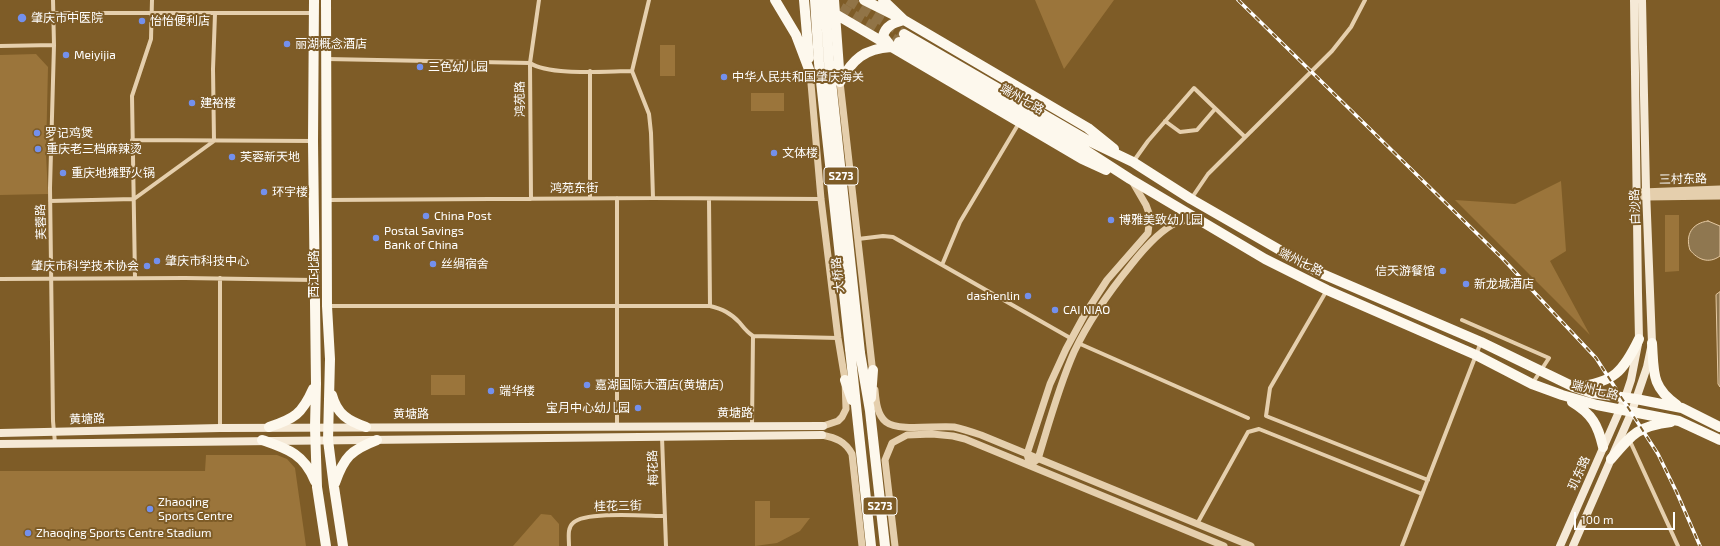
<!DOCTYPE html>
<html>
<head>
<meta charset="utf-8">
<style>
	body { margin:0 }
	#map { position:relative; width:1720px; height:546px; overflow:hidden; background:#7e5c27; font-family:"Exo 2",sans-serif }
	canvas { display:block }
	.scale { position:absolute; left:1574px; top:512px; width:101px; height:18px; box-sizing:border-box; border:2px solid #fff; border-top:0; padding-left:5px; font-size:12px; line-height:14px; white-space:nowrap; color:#fff; -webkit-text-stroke:3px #7e5c27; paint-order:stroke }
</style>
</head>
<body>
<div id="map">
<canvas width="1720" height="546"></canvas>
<div class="scale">100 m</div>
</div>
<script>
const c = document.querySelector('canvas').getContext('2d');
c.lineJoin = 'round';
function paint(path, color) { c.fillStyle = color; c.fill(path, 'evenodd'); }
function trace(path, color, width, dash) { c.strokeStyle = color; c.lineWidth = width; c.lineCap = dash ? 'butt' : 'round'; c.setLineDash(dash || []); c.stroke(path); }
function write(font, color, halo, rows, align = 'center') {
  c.font = font + ' "Exo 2","Noto Sans SC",sans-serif'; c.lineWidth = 4; c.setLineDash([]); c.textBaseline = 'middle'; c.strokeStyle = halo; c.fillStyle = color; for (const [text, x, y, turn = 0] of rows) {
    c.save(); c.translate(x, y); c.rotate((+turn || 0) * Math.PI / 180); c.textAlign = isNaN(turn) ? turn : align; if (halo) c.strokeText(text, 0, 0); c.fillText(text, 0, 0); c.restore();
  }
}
paint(new Path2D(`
	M1035,0H1114L1064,69Z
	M660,45H675V76H660Z
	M36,54L48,67L46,154L48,194L0,195V55Z
	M751,93H784V111H751Z
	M1561,181L1566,251L1550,261L1590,335L1455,200L1515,204Z
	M1665,215H1679V271L1665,272Z
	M431,375H465V395H431Z
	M206,455H277L287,459L295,468L306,546H0V471H205Z
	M755,501H770V518H810L800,531L777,543L755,546Z
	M541,514L551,515L559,524V546H513Z`), '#9b753b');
const water = new Path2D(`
	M1708,221L1720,226V256C1709,264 1698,260 1690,250C1685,235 1692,223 1708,221Z
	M1720,292V387L1718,384L1716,295Z`);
paint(water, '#8f7750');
trace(water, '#e5c9a2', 1);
trace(new Path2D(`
	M828,0L899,42
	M848,0L904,34`), '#917447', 10, [10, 5]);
trace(new Path2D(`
	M53,0L54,45L50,188L53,421L55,443
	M649,0L632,71L649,114L651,133L653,198
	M54,13H314
	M0,46L54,45
	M327,59L530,63C549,76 607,71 632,71
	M590,71V198
	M1165,121L1180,132L1197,130L1215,109
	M132,140L313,141
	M1133,162L1148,141L1194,88L1245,137
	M617,198V426
	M531,199L530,63L539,0
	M709,199L710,306
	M1191,199L1208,174L1332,51L1351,27L1365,0
	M328,200L653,198L821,199
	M50,201L134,199L214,141L213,69L215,14
	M858,239L883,236L893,237L1072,339
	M942,265L960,222L1019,123
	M135,278L132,96L151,39L152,0
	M220,278V428
	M0,279L185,278L314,280
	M1327,290L1270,388L1266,416L1428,480
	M328,306H710C722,309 731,313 740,323C744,328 747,332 753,336L838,338
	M1462,320L1549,358L1532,384
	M1078,343L1248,418
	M752,425L753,336
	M662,437L666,546
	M1629,439L1678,546
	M1197,524L1248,432L1259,429L1422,494
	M569,546C569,538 567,528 573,523C585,511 647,516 665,516
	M1402,546L1481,342`), '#e5cfad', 4);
trace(new Path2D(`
	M810,72L821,199L838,338L845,380L846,409L842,417L838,421L823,426
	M840,82L873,374
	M1132,181L1146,205L1150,216L1148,233L1107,280L1085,314L1066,349L1050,384L1027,454L1030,465L1038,459C1049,423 1059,386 1074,352C1089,320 1109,292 1131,265C1142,251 1161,229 1178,222C1183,220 1190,220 1196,219
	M1642,192L1720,189
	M1642,196L1646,197L1720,196
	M875,390C876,401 877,415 886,422C899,432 937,425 954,427C963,429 972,432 981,435L1251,546
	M822,435C836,438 845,441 852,454L862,546
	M895,546L885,460L892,443L907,435L932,434L953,436L965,439L1224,546`), '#e5cfad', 7);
trace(new Path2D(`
	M0,433L220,428L823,426
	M0,444L822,435
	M1560,546L1625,398L1631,380L1639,339L1638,293L1634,0
	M1573,546L1632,411L1647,367L1652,343L1646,190L1642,0`), '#f5e9d6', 8);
trace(new Path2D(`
	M314,0L313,141L316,384L315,427L317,487L326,546
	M326,0L327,306L330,359L328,440L334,487L343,546
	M775,0L796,35L810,72
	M804,0L809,58
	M834,0L840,82
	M864,0L904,20L1088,128L1114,149
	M883,0L904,20C894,23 886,25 883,36L890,45
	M820,5L1082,159L1106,170
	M904,34L1087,140L1133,162L1191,199L1318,272L1481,342L1574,387L1592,393L1636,399L1682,408L1720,427
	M899,42L1085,150L1130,179L1265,259L1327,290L1476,355L1532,384L1562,395L1597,405L1679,421L1720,440
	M840,82C853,59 864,49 891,47
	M1652,343C1654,372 1651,387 1677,405
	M850,349L871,546
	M860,353L870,411L885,546
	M845,380L852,400
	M1577,387C1614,382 1623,372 1639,339
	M332,395C337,414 348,421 366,427
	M871,398L873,370
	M1572,402C1592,414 1598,425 1603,447
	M269,427C294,419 302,414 313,389
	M262,440C288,449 304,454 315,481
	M1611,459C1632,434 1638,426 1671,422
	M335,483C344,457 351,450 377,440`), '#fdf8ed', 10);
const rail = new Path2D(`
	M1238,0L1502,258L1596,358L1658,454L1677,493L1700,546`);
trace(rail, '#fff', 3.5);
trace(rail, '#7e5c27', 2, [6]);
trace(new Path2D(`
	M815,0L819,63L850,349
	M825,0L829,62L860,353`), '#fdf8ed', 10);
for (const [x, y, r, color] of [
	[22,18,5,"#7390ed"],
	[142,21,4,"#7390ed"],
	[287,44,4,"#7390ed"],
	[66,55,4,"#7390ed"],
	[420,67,4,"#7390ed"],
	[724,77,4,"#7390ed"],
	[192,103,4,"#7390ed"],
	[37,133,4,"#7390ed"],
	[38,149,4,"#7390ed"],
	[774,153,4,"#7390ed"],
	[232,157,4,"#7390ed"],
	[63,173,4,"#7390ed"],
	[264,192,4,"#7390ed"],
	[426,216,4,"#7390ed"],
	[1111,220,4,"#7390ed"],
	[376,238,4,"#7390ed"],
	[157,261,4,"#7390ed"],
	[433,264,4,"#7390ed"],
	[147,266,4,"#7390ed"],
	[1443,271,4,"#7390ed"],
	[1466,284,4,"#7390ed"],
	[1028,296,4,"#7390ed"],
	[1055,310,4,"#7390ed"],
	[587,385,4,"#7390ed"],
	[491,391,4,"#7390ed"],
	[638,408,4,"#7390ed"],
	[150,509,4,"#7390ed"],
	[28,533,4,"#7390ed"]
]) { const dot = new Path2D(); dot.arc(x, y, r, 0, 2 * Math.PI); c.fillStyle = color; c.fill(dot); trace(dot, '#7e5c27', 1.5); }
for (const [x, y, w] of [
	[841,176,34],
	[880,506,34]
]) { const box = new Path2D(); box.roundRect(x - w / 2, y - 9, w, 18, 3); c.fillStyle = '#7e5c27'; c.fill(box); trace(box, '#fff', 1); }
write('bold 11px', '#fff', null, [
	["S273",841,176],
	["S273",880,506]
]);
write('12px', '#fff', '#7e5c27', [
	["肇庆市中医院",31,18],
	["怡怡便利店",150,21],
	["丽湖概念酒店",295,44],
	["Meiyijia",74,55],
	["三色幼儿园",428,67],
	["中华人民共和国肇庆海关",732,77],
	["建裕楼",200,103],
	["罗记鸡煲",45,133],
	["重庆老三档麻辣烫",46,149],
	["文体楼",782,153],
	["芙蓉新天地",240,157],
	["重庆地摊野火锅",71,173],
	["环宇楼",272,192],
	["China Post",434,216],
	["博雅美致幼儿园",1119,220],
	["Postal Savings",384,231],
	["Bank of China",384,245],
	["肇庆市科技中心",165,261],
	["丝绸宿舍",441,264],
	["肇庆市科学技术协会",139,266,"right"],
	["信天游餐馆",1435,271,"right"],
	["新龙城酒店",1474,284],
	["dashenlin",1020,296,"right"],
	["CAI NIAO",1063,310],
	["嘉湖国际大酒店(黄塘店)",595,385],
	["端华楼",499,391],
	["宝月中心幼儿园",630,408,"right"],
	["Zhaoqing",158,502],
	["Sports Centre",158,516],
	["Zhaoqing Sports Centre Stadium",36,533]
], 'left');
write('12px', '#fff', '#7e5c27', [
	["鸿苑路",520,99,-91],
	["端州七路",1022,99,30],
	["三村东路",1683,179,-1],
	["鸿苑东街",574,188],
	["白沙路",1635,207,-92],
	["芙蓉路",41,222,-92],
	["端州七路",1301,262,26],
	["西江北路",314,274,-90],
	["大桥路",838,275,-96],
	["端州七路",1595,390,14],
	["黄塘路",735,413],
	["黄塘路",411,414],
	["黄塘路",87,419,-2],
	["梅花路",653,468,-92],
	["玑东路",1579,473,-66],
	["桂花三街",618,506,-1]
]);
</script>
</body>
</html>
